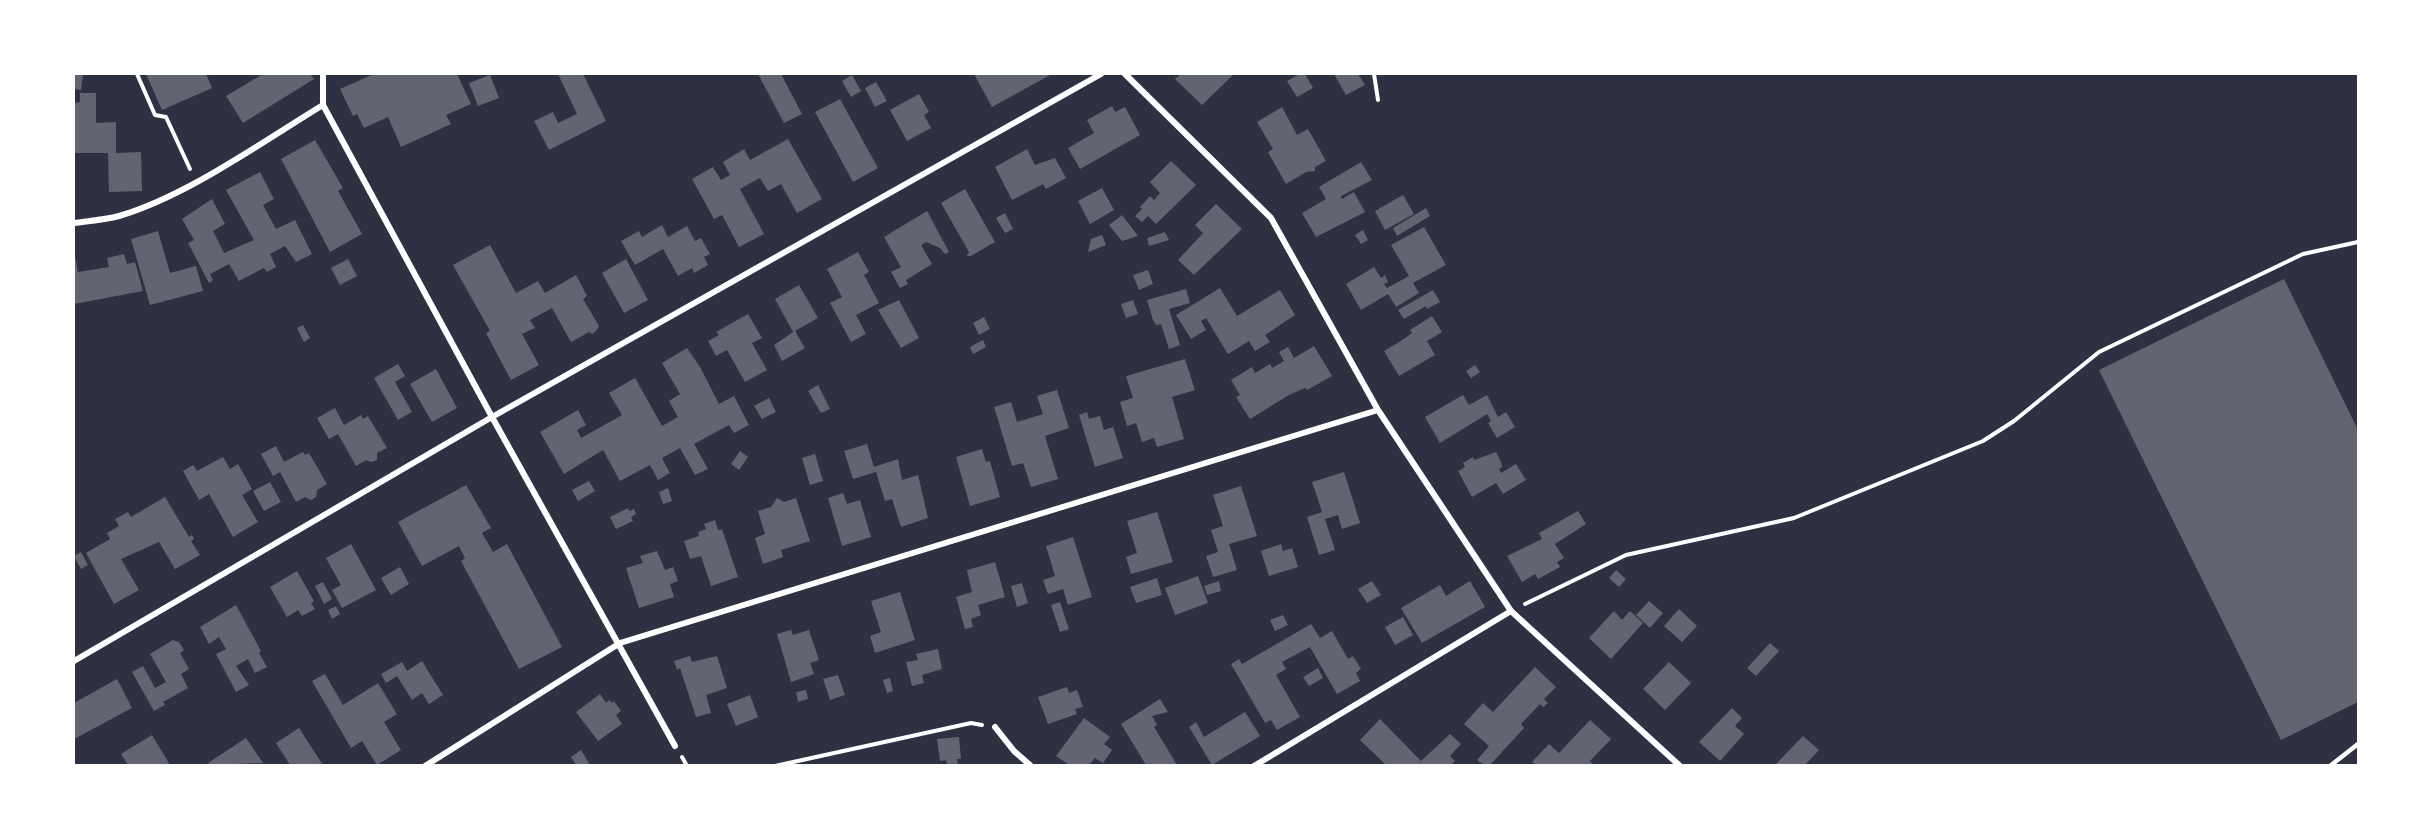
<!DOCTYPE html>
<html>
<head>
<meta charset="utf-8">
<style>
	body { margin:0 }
	#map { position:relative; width:2432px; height:839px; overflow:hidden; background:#2d3142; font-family:Overpass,sans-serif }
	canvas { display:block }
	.frame { position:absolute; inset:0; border:75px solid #fff; pointer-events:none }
</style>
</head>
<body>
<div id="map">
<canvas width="2432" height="839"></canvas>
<div class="frame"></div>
</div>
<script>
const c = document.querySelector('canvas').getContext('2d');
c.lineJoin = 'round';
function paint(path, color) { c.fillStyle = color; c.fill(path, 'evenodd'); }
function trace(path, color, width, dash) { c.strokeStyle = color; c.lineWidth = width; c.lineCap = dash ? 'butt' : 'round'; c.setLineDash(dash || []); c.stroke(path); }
paint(new Path2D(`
	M74,74H83L81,90L74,89Z
	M146,74H206L212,88L162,110Z
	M263,74H310L314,79L243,123L226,96Z
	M374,74H457L471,104L446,115L451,124L401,147L388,117L364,128L357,114L353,116L340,89Z
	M558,74H583L606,121L549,150L534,121L553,112L558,123L577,114Z
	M758,74H781L802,114L784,123Z
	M974,74H1052L992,107Z
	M1181,74H1234L1202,105L1175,79Z
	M1300,74H1305L1313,88L1297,97L1287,81Z
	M1334,74H1358L1365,85L1346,95Z
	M490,75L499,98L478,106L469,83Z
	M852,75L861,91L851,97L842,81Z
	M876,82L887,101L875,107L865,88Z
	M80,93H96V123L116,122V153L141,152L142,191L109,192L108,153H74V103L80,102Z
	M919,94L929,112L924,115L931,128L907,141L890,110Z
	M840,99L878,168L853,182L815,112Z
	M1112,106L1115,112L1125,107L1140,135L1080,169L1068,148L1094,133L1087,120Z
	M1282,107L1297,135L1308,129L1326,161L1315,167V171L1306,172L1286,184L1268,152L1273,149L1257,122Z
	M788,139L822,199L797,213L781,184L768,191L760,178L740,189L764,234L739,247L722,215L714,219L692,179L713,167L721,180L730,175L723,162L744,149L750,160Z
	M315,140L343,188L338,191L362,234L330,252L281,159Z
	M1027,149L1035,165L1055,158L1066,178L1046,189L1043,184L1012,200L995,167Z
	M1171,161L1196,185L1156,224L1148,216L1142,222L1135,216L1142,209L1140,207L1150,196L1154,200L1160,193L1150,182Z
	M1361,162L1372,180L1341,196L1342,199L1354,192L1365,212L1316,237L1302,213L1326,199L1319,187Z
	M260,172L274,199L263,205L276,229L295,220L312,254L296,262L285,246L270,254L276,267L267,272L264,268L239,281L229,264L210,274L213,280L209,283L188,243L194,240L182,219L212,199L225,224L213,231L224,253L254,240L226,190Z
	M1102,188L1114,210L1090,224L1078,201Z
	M965,189L995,242L971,256H967L969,252L941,203Z
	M1403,195L1414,214L1385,230L1375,211Z
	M1216,204L1242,229L1194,275L1178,260L1203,233L1195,225Z
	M1426,208L1430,216L1397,236L1393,228Z
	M927,211L949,252L945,254L940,248L926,242L921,245L932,264L906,280L908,284L900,288L891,272L901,267L884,237Z
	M1005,213L1013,229L1005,233L996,218Z
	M1122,215L1138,236L1122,241L1109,225Z
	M662,225L668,237L687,226L695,241L701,238L710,254L704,257L708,265L694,273L692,268L678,276L663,249L635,265L621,241L639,231L642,237Z
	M1424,227L1446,265L1413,283L1419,293L1396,307L1388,294L1361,310L1346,284L1374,267L1381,278L1385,275L1388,282L1384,284L1387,288L1409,276L1391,245Z
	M1363,230L1368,240L1361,244L1355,235Z
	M158,231L170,273L196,266L203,291L150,305L131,239Z
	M1165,232L1169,240L1149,246L1147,238Z
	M1102,235L1106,245L1088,252L1091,239Z
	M490,245L516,293L538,281L545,293L576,275L587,296L583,299L599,326L596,331L592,334L589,332L571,342L552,308L530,320L535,328L522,334L539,365L511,380L486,333L490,331L453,265Z
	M74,250L78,272L109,267L107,258L124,254L127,264L135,262L143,291L74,304Z
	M858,252L869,272L864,275L879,303L856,315L866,334L851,342L830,303L842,297L827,269Z
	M348,259L357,276L340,285L331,268Z
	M626,259L648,300L624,313L602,273Z
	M1148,270L1153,284L1139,290L1133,275Z
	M2284,279L2358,430V702L2281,740L2099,370Z
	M799,285L818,318L795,331L805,348L782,361L774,345L793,332L775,299Z
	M1220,288L1237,316L1280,290L1295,315L1265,335L1270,342L1255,351L1249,341L1228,354L1206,318L1201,321L1206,330L1191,339L1176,315Z
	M1186,289L1190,303L1169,309L1180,345L1169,349L1161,324L1156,325L1153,320L1147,300Z
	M1433,290L1440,302L1427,309L1426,306L1404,319L1398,310Z
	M899,300L919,338L901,348L878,310Z
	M1133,300L1138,314L1126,318L1121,304Z
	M748,314L762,338L752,343L767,370L745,382L727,350L716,356L708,341L719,335L716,332Z
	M1432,316L1442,332L1427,341L1435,355L1399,376L1384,351L1404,339L1412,333L1410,330Z
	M984,317L990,329L979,335L973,323Z
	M303,325L310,338L304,342L297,328Z
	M983,340L986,347L973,354L970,347Z
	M1314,346L1332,376L1307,390L1305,388L1289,395L1250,419L1236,397L1240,395L1231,380L1252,367L1255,373L1270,364L1272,368L1284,361L1279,352L1288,347L1294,358Z
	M687,348L700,367L719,404L734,396L749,425L734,433L729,425L694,444L708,469L695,475L680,448L662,458L670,473L658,480L650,465L620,481L603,450L564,474L540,432L578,410L586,425L577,430L581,438L622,415L609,393L635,378L662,426L678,417L669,401L680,394L662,363Z
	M1185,359L1195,390L1172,397L1184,439L1157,447L1154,438L1142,442L1136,423L1127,426L1120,402L1133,398L1126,376Z
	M398,364L405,376L395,382L412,412L398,420L374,378Z
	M1475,365L1480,372L1471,378L1466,371Z
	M436,369L457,408L432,422L410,384Z
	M818,385L830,409L821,413L808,391Z
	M1057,390L1069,428L1045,436L1058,479L1031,487L1023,463L1012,466L994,407L1011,402L1017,422L1043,414L1037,396Z
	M1463,395L1469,405L1487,395L1498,417L1506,412L1515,427L1497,438L1488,423L1491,421L1487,414L1440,443L1425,417Z
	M769,398L776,412L762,419L754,406Z
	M335,408L344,425L361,415L363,419L368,416L387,448L377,453V460L371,462L366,460L356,466L338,434L329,439L317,418Z
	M1087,412L1089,419L1100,416L1104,430L1113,427L1123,458L1095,467L1079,415Z
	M867,444L874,467L898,459L902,480L918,475L928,518L901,527L892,499L885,501L876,472L853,479L844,451Z
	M276,446L284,462L303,452L305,455L309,453L327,484L317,490L316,497L311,500L305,497L296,502L280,472L273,476L261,454Z
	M982,449L986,462L990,461L1000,497L970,506L956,457Z
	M740,451L748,457L739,470L731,464Z
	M1496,452L1501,462L1502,467L1499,469L1501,473L1516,464L1526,480L1503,494L1496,483L1472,497L1458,471L1465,467L1463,463L1473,457L1474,460Z
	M815,454L823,481L810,485L802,458Z
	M223,457L230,469L238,464L252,489L242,495L258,522L233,537L209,494L199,500L183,471L193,465L197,471Z
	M1344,472L1360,523L1342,529L1338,515L1325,519L1335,550L1319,555L1307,517L1322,512L1312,482Z
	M589,481L595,491L578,501L572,490Z
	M270,482L281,502L264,511L253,491Z
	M466,485L491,528L482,533L493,552L507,544L562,647L519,669L461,561L465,558L459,546L422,566L398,522Z
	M1241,486L1257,536L1229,544L1237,570L1213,577L1206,556L1218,552L1211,530L1223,526L1213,495Z
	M668,488L672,501L663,504L659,492Z
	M843,493L847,504L860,500L871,537L842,546L828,498Z
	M165,497L189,537L192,535L194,539L191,541L200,555L175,569L159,542L121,559L139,590L114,604L86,553L110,539L107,533L119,526L115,519L128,512L131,517Z
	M777,498L784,502L796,498L810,541L781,550L783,557L763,564L755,538L765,534L758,511L771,507Z
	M628,508L629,511L634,509L636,514L631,517L633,521L616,529L610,517Z
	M1578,511L1586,524L1555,544L1564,558L1557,562L1560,567L1538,579L1535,574L1522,582L1507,556L1542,539L1539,533Z
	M1157,512L1173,562L1131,574L1126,557L1137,553L1127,521Z
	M715,520L718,530L722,529L738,577L711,586L701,556L690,559L684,541L699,536L698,532L706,529L704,524Z
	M1073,537L1092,597L1068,605L1063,589L1048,594L1043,580L1055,576L1046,546Z
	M351,544L376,590L342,608L332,590L341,585L326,558Z
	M1281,544L1283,551L1292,548L1298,567L1269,576L1261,551Z
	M657,551L665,570L673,567L678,581L670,584L674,597L639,608L626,568L643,563L640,556Z
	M81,552L88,565L81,569L74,556Z
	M995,562L1005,597L978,605L981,615L971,619L973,627L965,629L956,597L972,592L967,570Z
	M400,567L409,584L391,595L381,578Z
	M1616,570L1626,579L1619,587L1609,578Z
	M297,571L314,601L311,603L315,609L302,616L298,610L287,617L270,587Z
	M1198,576L1208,603L1175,615L1165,588Z
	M1157,578L1162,595L1136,603L1130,587Z
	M1219,581L1221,591L1207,595L1204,586Z
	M1372,581L1381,595L1367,603L1358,589Z
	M1470,581L1485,607L1422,643L1401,608L1440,585L1446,596Z
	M323,582L332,599L324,604L315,586Z
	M1022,583L1028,603L1017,607L1011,586Z
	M900,592L915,640L875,653L870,636L881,632L871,601Z
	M1649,601L1663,613L1650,628L1636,615Z
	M1060,602L1069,629L1060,632L1051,605Z
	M236,605L261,651L259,653L267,667L255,673L248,659L236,666L249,685L236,692L216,654L226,649L219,637L209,644L200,627Z
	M336,606L340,614L332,619L328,610Z
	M1679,609L1697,626L1682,642L1664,626Z
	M1614,611L1622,620L1630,611L1643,623L1611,659L1589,638Z
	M1283,615L1288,625L1275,631L1270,620Z
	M1403,617L1413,635L1395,645L1385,627Z
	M1311,624L1320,638L1332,631L1348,659L1353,656L1361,669L1356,673L1360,681L1337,694L1310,647L1282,662L1286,669L1276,675L1300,717L1277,730L1271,720L1265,723L1231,664L1239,659L1242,664Z
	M791,630L793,635L809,630L819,660L810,663L814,674L791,682L777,634Z
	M173,640L179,642L184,650L180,653L189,669L181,674L188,688L163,702L165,705L154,711L132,672L143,666L155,688L166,682L150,654Z
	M1770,643L1779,651L1756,676L1747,668Z
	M938,649L942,669L922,675L924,683L912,686L906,662L918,660L916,654Z
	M690,656L692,662L717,656L727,688L706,695L711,713L696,717L680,668L677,670L674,661Z
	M422,661L443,695L429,704L422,693L412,700L397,676L386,683L381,674L402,662L407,671Z
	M1669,662L1691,683L1665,710L1643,689Z
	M1535,667L1556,687L1544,699L1548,703L1543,707L1540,704L1521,724L1524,728L1490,765H1484L1477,760L1489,746L1464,724L1483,703L1493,712Z
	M1318,668L1323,678L1309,686L1303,677Z
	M325,674L343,705L378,683L397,714L384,722L401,750L377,765L362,741L351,748L312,681Z
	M838,675L845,695L830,700L823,679Z
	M890,678L893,691L887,693L883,680Z
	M117,679L132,708L74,739V703Z
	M1067,687L1069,693L1077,690L1083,707L1075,709L1077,714L1048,724L1038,697Z
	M806,690L808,699L798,702L796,692Z
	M600,694L606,703L609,700L612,703L614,701L621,711L616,715L622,724L598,741L576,712Z
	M750,695L758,717L736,726L727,704Z
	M1160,699L1168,712L1152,716L1157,725L1154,727L1177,765H1146L1121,724Z
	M1732,708L1742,718L1735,726L1744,734L1720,761L1699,742Z
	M1245,712L1260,736L1212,765L1189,727L1196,722L1204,737Z
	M1084,718L1110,737L1104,744L1112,750L1103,763L1095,758L1089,765H1069L1056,756Z
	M1380,719L1421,761L1450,734L1461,744L1450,756L1455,761L1451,765H1386L1360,740Z
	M1590,720L1611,739L1590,761L1594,765H1536L1532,762L1549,744L1559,753Z
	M299,728L319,759L323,765H290L276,743Z
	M152,735L170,765H128L121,754Z
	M1803,736L1819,750L1805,765H1775Z
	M959,737L961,759H957L958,765H947L946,760L940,761L937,739Z
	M246,738L263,763L210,765L208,763Z
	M581,750L590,765H576L571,757Z`), '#626471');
trace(new Path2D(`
	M137,74L155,115L166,117L190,169
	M1374,74L1378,100
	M1525,604L1626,555L1794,518L1983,441L2014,421L2099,352L2303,254L2358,242
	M682,757L687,766
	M775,766L971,723L982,725`), '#fff', 4);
trace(new Path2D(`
	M2330,766L2358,744`), '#fff', 4.5);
trace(new Path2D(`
	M323,74V105L492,417L675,746
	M1125,74L1271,218L1378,410L1511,611L1680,766
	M74,223C88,221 104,220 119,216C187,196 262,142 323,105
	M74,661L492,417L1101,74
	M995,727L1014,751L1031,766
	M425,766L620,643L1378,410
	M1254,766L1511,611`), '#fff', 6);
</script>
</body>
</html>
